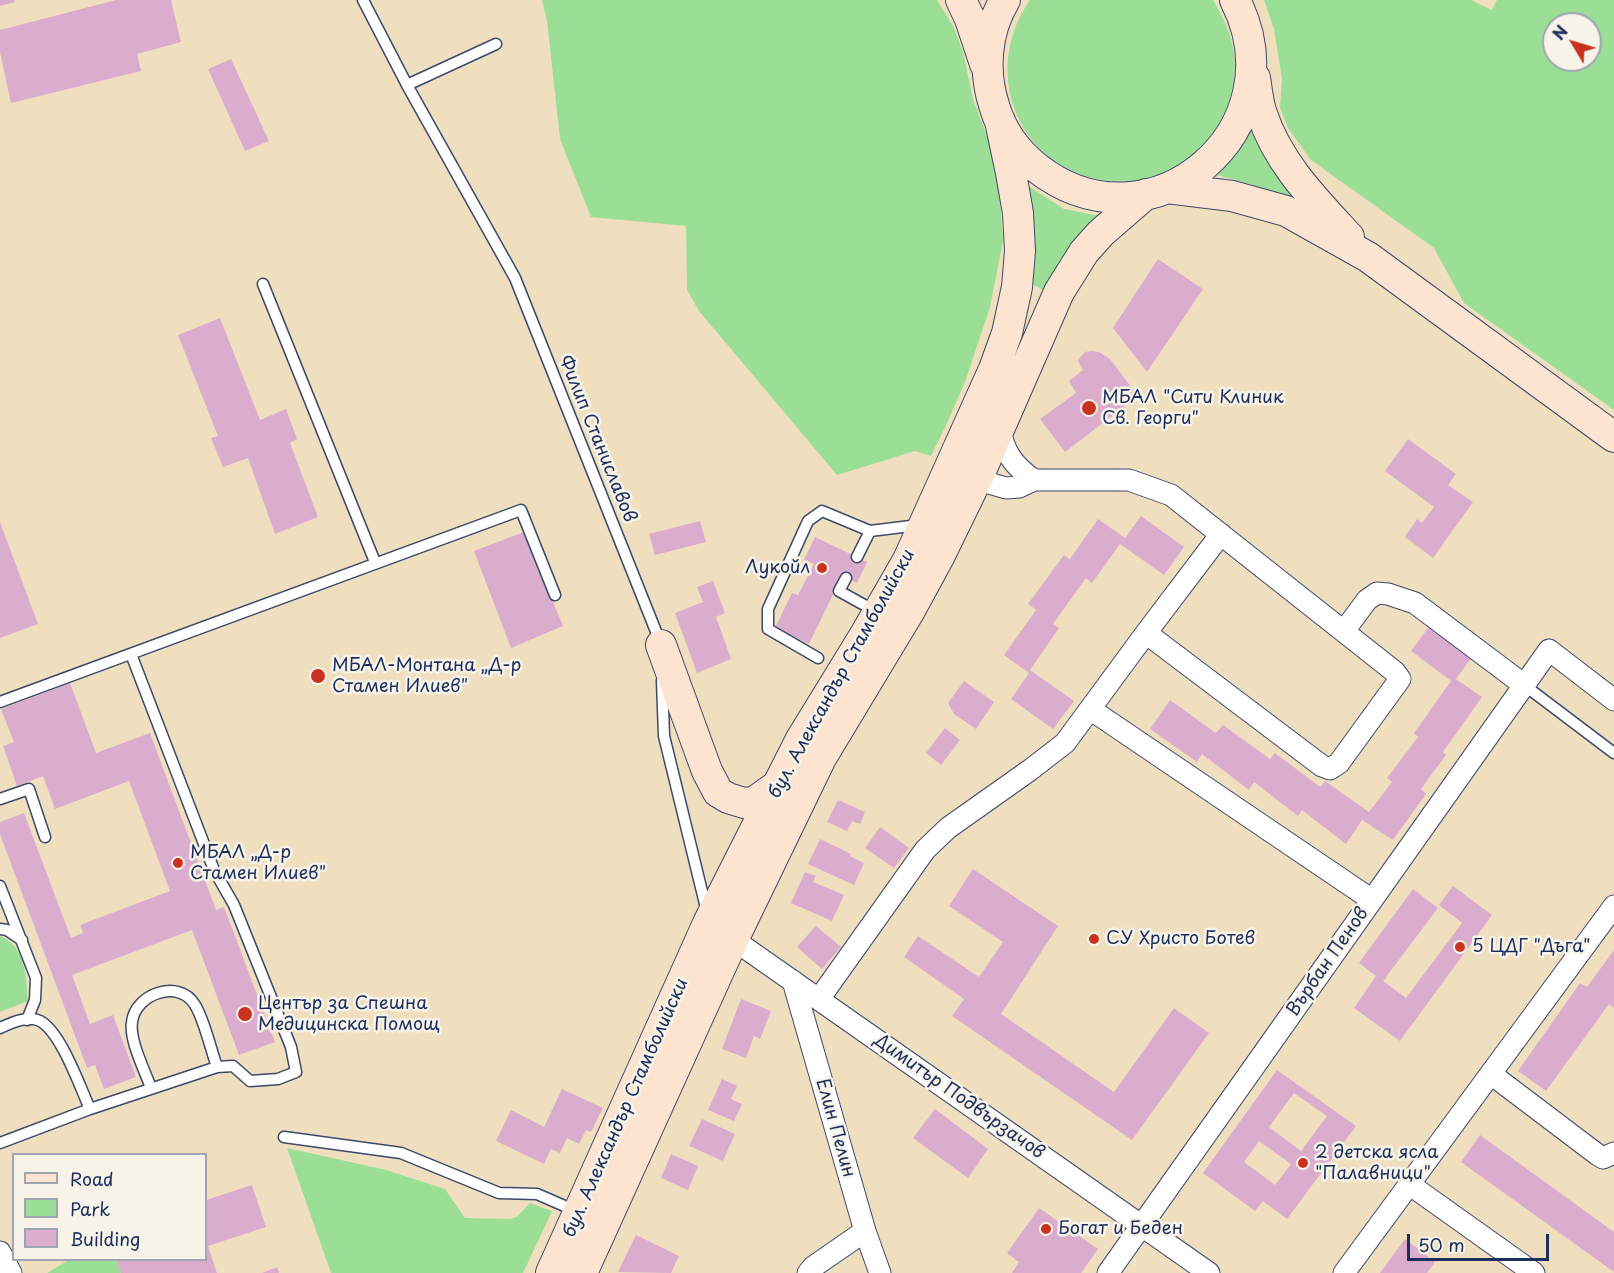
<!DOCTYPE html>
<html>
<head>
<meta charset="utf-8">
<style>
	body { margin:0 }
	#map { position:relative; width:1614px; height:1273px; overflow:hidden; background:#f0dfbf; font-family:"Playpen Sans",sans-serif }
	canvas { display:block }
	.legend { position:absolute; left:12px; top:1153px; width:195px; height:108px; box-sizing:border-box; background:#f7f3e8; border:2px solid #9fa5b1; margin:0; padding:8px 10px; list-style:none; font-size:18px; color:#1b2f5e }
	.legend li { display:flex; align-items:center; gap:12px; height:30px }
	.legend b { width:30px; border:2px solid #9fa5b1 }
	.north { position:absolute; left:1542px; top:12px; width:60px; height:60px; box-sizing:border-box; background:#f7f3e8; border:2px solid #9fa5b1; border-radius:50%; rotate:308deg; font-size:16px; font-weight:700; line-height:24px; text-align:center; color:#1b2f5e }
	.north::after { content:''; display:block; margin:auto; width:21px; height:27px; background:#c8321e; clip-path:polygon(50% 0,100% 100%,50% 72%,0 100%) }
	.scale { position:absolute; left:1407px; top:1234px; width:142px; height:27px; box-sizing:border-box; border:3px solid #1b2f5e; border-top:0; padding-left:8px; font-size:18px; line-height:21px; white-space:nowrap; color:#1b2f5e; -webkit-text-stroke:4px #f7f3e8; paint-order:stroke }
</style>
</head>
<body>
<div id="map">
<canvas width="1614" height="1273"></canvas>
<ul class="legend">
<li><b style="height:8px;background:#fde4d1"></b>Road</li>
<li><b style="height:16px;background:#9bde96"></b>Park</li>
<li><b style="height:16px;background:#daadce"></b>Building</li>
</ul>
<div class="north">N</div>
<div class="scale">50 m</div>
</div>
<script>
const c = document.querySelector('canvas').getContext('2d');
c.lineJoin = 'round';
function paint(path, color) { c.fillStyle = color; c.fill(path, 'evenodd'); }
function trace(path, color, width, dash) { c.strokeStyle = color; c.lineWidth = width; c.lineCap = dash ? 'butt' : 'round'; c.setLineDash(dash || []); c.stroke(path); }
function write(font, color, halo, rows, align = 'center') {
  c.font = font + ' "Playpen Sans",sans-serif'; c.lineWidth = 5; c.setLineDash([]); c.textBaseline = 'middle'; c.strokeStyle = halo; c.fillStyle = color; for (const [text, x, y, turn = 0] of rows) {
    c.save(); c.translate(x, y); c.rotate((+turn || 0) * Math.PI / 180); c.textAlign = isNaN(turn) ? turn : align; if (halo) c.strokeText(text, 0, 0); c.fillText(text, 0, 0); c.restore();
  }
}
paint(new Path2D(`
	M542,0H937L953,26L963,52L973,99L988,139L998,174L1003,241L990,307L965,382L948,421L931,456L915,451L837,475L699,311L687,290L686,226L591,217L560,139L547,21Z
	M1030,0H1213C1235,36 1242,68 1227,108C1217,133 1201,152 1178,166C1157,178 1134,184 1109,181C1019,171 979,73 1030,0Z
	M1264,0H1471L1492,10L1497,0H1614V410L1464,303L1434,248L1311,160L1288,128L1280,108L1282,79L1274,29ZM1554,24H1590V60H1554Z
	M1253,127L1308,208L1250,184L1217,175L1236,155Z
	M1027,185L1064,209L1105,217L1045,291L1030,283Z
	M0,936C26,946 26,977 28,1001L0,1012Z
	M287,1148L386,1170L445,1189L465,1218L511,1219L518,1216L530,1203L552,1211L523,1273H331Z
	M69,1260H116L121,1273H47Z`), '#9bde96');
paint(new Path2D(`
	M0,0H14L15,2L0,6Z
	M116,0H171L181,42L137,54L141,71L11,103L0,52V30Z
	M231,59L269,141L245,151L208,69Z
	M1158,259L1203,289L1147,372L1113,328Z
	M220,318L260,420L286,409L297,439L290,443L318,517L275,534L248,458L223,467L211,438L218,436L178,335Z
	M1091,351L1099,352L1110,359L1138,396L1065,452L1040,419L1076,393L1069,381L1083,370L1078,361L1081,356L1085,352Z
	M1408,439L1456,474L1448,485L1473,502L1433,558L1405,537L1417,519L1422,523L1434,507L1385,471Z
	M1141,516L1184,547L1164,575L1120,544L1092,583L1086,578L1053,624L1059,628L1030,670L1074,701L1053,729L1011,699L1029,673L1004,655L1036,610L1028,604L1064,555L1070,559L1098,519L1125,538Z
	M700,521L706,542L655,555L649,534Z
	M0,522L38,624L0,638Z
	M524,532L563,626L511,648L474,551Z
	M815,537L867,562L857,583L842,576L809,644L775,628L792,593L798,595L814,564L804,560Z
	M713,581L725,613L716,617L731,659L697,673L675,613L703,602L697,587Z
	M1434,620L1475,653L1456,679L1482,697L1443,752L1446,755L1421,789L1426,794L1393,840L1362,820L1346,844L1302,810L1298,816L1254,782L1249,790L1202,754L1197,762L1150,729L1170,700L1216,733L1223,725L1270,759L1275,753L1320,787L1325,781L1369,812L1392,782L1387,778L1418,737L1414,733L1451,681L1411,651Z
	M964,681L994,702L976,729L954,714L948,703Z
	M70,683L96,753L150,733L216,910L224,907L275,1042L239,1055L192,930L72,975L90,1024L113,1015L136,1077L104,1089L95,1065L87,1068L0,834V822L24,813L71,938L83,933L80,925L170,891L129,781L55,809L43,776L17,786L3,746L14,742L1,709Z
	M945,728L960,740L941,765L926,753Z
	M838,800L865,812L860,824L852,821L847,831L827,822Z
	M880,827L909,848L894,868L865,848Z
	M820,839L851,854L850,856L864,863L854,885L808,864Z
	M973,869L1058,926L1001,1014L1114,1092L1174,1008L1209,1033L1132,1140L952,1016L964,999L904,957L918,936L979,977L1003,942L949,906Z
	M805,872L816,876L813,882L844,895L832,921L791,903Z
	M1453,886L1492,915L1400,1041L1354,1008L1376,976L1359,963L1413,889L1438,908L1383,981L1406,998L1462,923L1439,905Z
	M816,926L841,947L822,969L797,947Z
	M1614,950V1008L1609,1004L1546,1091L1518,1071L1580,983L1587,987Z
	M741,999L771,1011L760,1039L754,1036L746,1058L722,1049Z
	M1277,1070L1356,1126L1287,1219L1263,1201L1255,1211L1203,1173ZM1294,1093L1327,1116L1301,1151L1269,1127ZM1259,1141L1291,1164L1275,1185L1244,1162Z
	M722,1079L737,1086L731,1099L742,1104L734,1121L708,1110Z
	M562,1089L603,1108L591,1132L586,1130L579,1144L567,1138L560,1153L551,1149L544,1164L496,1141L511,1110L544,1127Z
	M935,1109L988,1149L968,1178L913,1138Z
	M702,1119L735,1134L723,1161L689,1146Z
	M1480,1135L1614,1232V1272L1461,1162Z
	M671,1154L698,1166L688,1190L661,1178Z
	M252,1185L266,1227L208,1246L217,1273H121L116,1260H206V1200Z
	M1039,1208L1098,1249L1081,1273H1012L1019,1262L1007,1253Z
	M636,1235L679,1256L671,1273L618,1272Z
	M1405,1239L1435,1262L1427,1273H1380Z
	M277,1267L279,1273H262Z`), '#daadce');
const service = new Path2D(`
	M363,0L407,85L515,278L661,644
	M407,85L496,44
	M263,284L375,562
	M857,557L870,531
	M846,578L839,591L875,611
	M818,658L768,629V609L808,521L822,511L870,531L919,525
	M662,681L664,736L707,912
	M1524,685L1614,753
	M0,702L521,510L555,595
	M0,799L29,789L45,837
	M0,886L36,978L35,1000L27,1020
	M0,929L7,930L22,940
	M0,1028C11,1023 28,1015 40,1021C61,1032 80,1087 90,1109
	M151,1088C145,1071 129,1040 132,1022C135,994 179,978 195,1005C204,1019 211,1050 217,1067
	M284,1137L401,1153L499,1193L537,1194L576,1211
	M0,1143L90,1109L217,1067L233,1066L250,1081L278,1079L296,1072L291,1047L234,905L214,870L131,654`);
const minor = new Path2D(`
	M1000,428C1003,452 1015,467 1034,480
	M979,475L992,484L1006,488L1019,487L1034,480H1129L1171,495L1395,672L1400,679L1339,763L1330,769L1322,766L1146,633
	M1344,631L1367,600L1377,593L1388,594L1415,603L1524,685
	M1090,709L1146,633L1221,534
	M724,933L1209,1273
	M793,981L865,1231L880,1273
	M819,999L925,850L948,828L1030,770L1065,743L1090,709L1372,900
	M1491,1074L1598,1155L1603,1158L1614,1153
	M1409,1184L1534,1273
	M0,1252L11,1273
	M808,1273L813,1267L865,1231
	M1108,1273L1549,650L1614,700
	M1344,1273L1614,906`);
const secondary = new Path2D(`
	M961,0L970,19L985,64
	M1005,0C986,31 983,71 994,105C1001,130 1017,152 1037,168C1151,257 1301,129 1235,0
	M1255,78C1257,90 1258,103 1262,114C1278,163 1315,200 1349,237
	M1167,188L1232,196L1286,211L1368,257L1614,437
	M661,645L707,771L718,792L728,798L744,803L754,802L778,785
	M551,1273L709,921L801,739L866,633L908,560L994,369L1007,333L1017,287L1020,251L1018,213L1011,173L1000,121
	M582,1273L733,940L821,758L909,612L940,555L979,475L1059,292L1084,252L1101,233L1146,194`);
trace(service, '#3b496d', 13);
trace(minor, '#3b496d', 23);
trace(secondary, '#3b496d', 32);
trace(service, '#fff', 10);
trace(minor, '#fff', 21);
trace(secondary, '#fde4d1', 30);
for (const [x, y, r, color] of [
	[1089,408,8,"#c8321e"],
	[822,568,6,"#c8321e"],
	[318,676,8,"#c8321e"],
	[178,863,6,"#c8321e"],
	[1094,939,6,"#c8321e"],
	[1460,947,6,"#c8321e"],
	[245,1014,8,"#c8321e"],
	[1303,1163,6,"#c8321e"],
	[1046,1229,6,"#c8321e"]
]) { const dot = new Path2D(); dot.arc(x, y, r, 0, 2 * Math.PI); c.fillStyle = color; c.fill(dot); trace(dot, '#f7f3e8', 2); }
write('18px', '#1b2f5e', '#f7f3e8', [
	["МБАЛ \"Сити Клиник",1102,398],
	["Св. Георги\"",1102,419],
	["Лукойл",810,568,"right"],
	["МБАЛ-Монтана „Д-р",332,666],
	["Стамен Илиев\"",332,687],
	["МБАЛ „Д-р",190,853],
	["Стамен Илиев\"",190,874],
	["СУ Христо Ботев",1106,939],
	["5 ЦДГ \"Дъга\"",1472,947],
	["Център за Спешна",258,1004],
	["Медицинска Помощ",258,1025],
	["2 детска ясла",1315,1153],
	["\"Палавници\"",1315,1174],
	["Богат и Беден",1058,1229]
], 'left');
write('18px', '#1b2f5e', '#f7f3e8', [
	["Филип Станиславов",597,439,68],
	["бул. Александър Стамболийски",842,674,-61],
	["Върбан Пенов",1328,962,-55],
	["Димитър Подвързачов",959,1097,35],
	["бул. Александър Стамболийски",626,1108,-66],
	["Елин Пелин",835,1128,74]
]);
</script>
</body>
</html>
